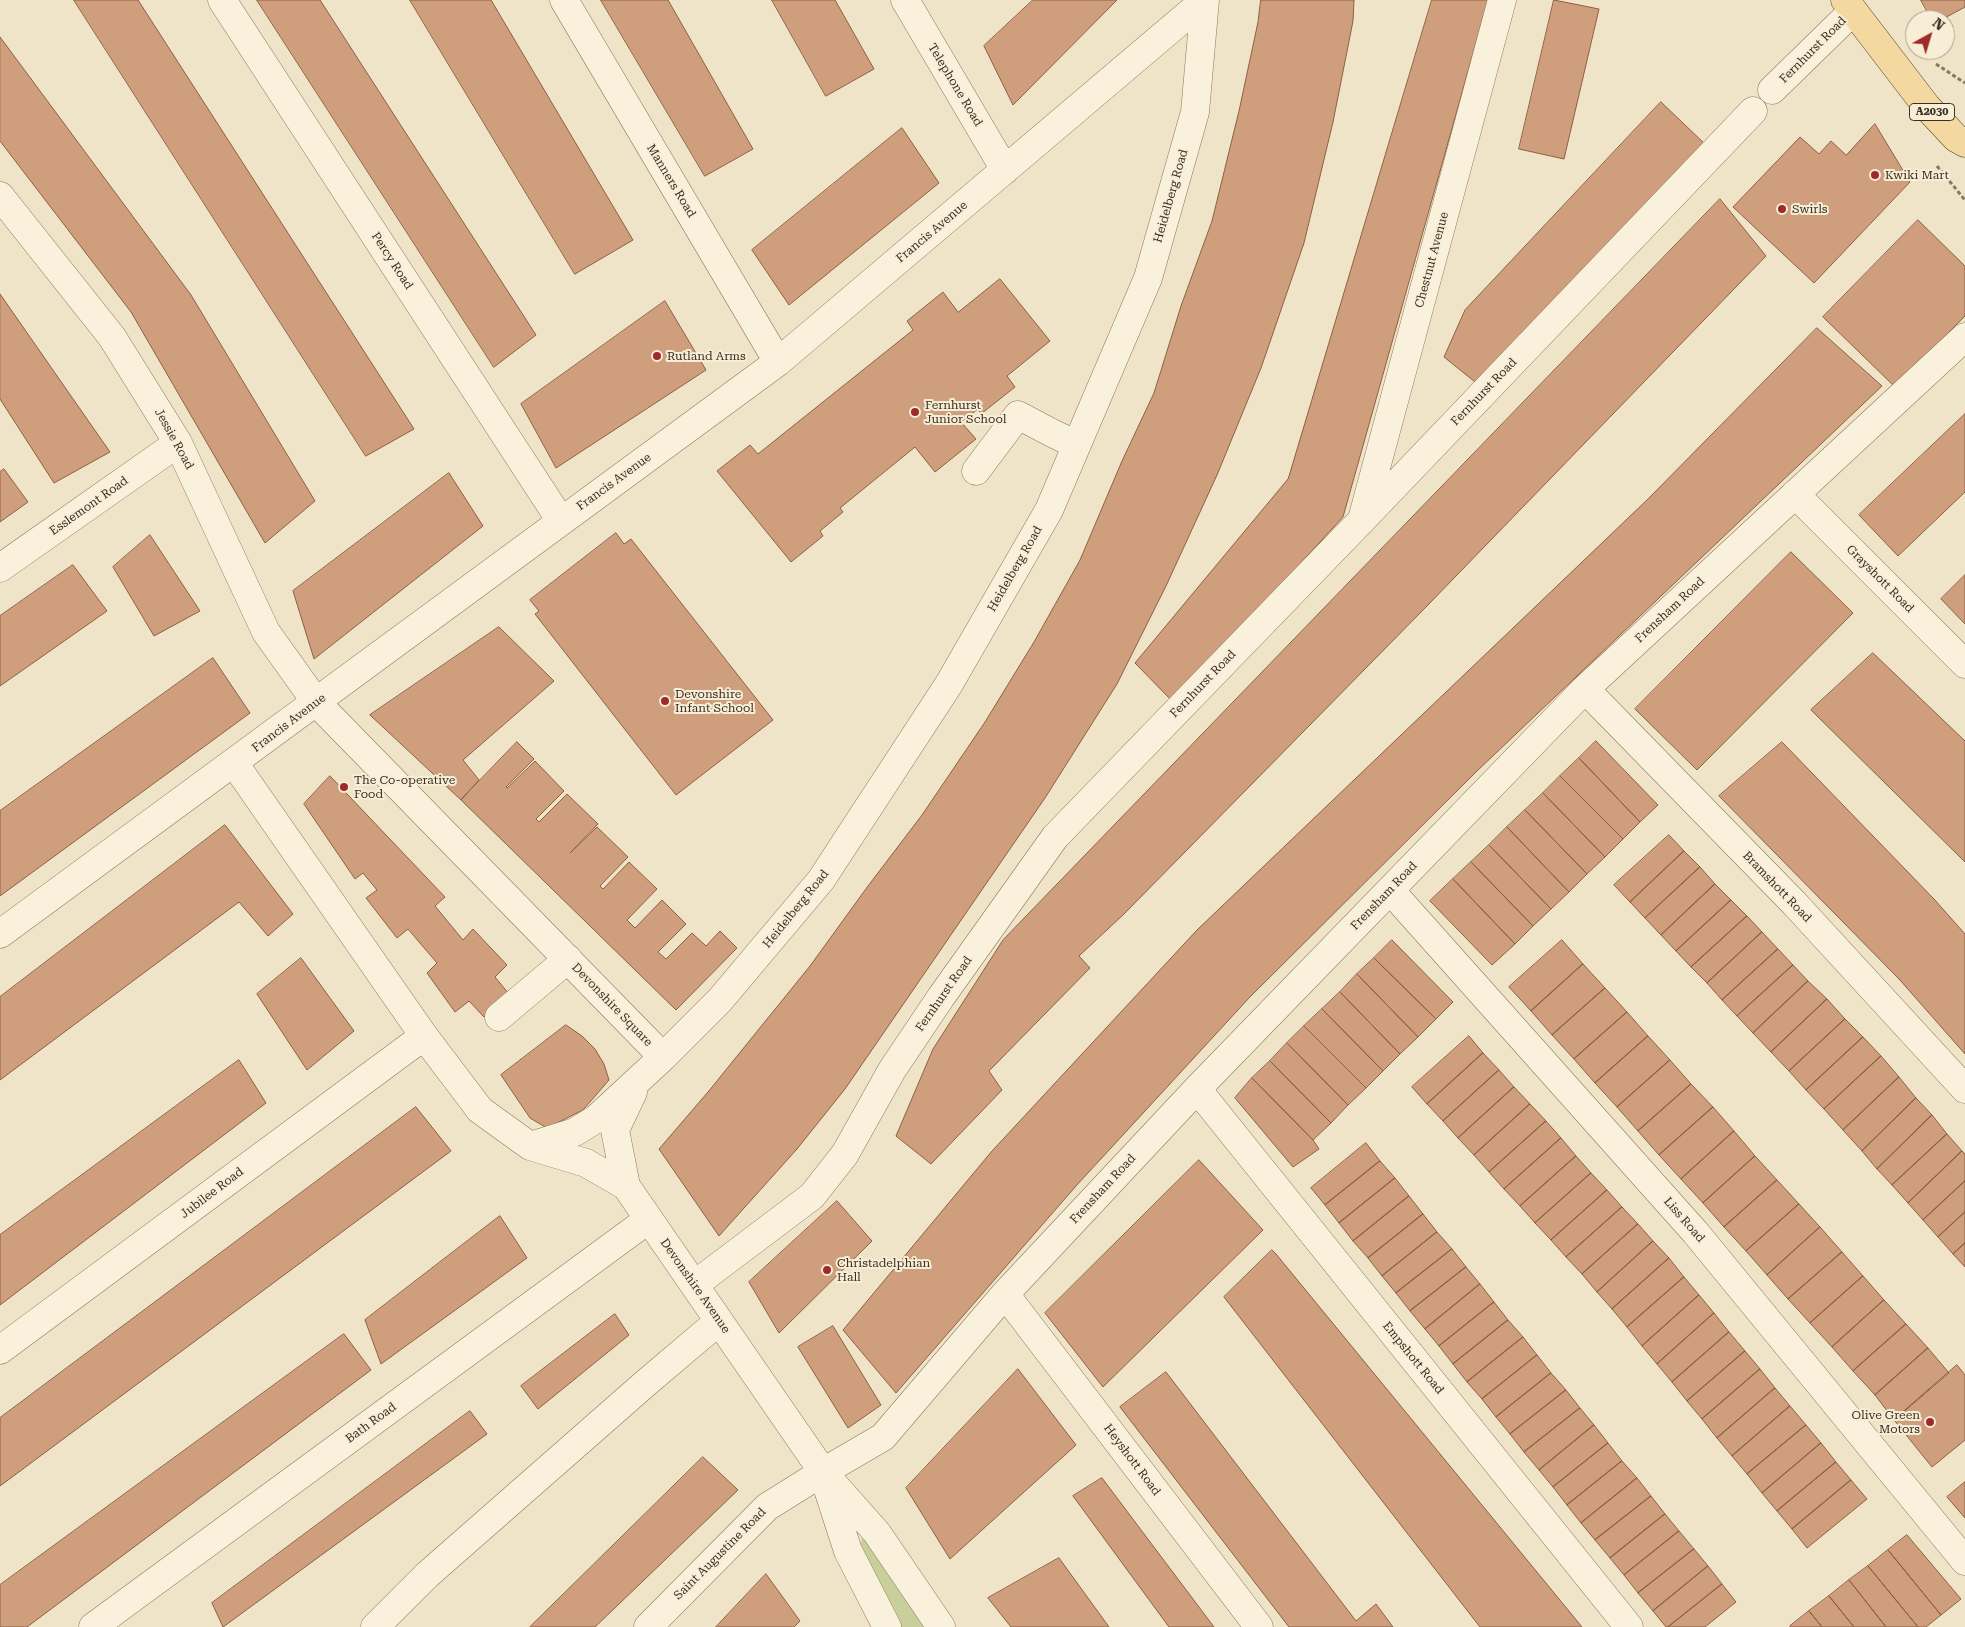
<!DOCTYPE html>
<html>
<head>
<meta charset="utf-8">
<style>
	body { margin:0 }
	#map { position:relative; width:1965px; height:1627px; overflow:hidden; background:#f0e4c8; font-family:"Roboto Serif",serif }
	canvas { display:block }
	.north { position:absolute; left:1905px; top:10px; width:50px; height:50px; box-sizing:border-box; background:#f7eed8; border:1px solid #ada18e; border-radius:50%; rotate:39deg; font-size:14px; font-weight:700; line-height:20px; text-align:center; color:#3d2e20 }
	.north::after { content:''; display:block; margin:auto; width:18px; height:22px; background:#9e2a2b; clip-path:polygon(50% 0,100% 100%,50% 72%,0 100%) }
</style>
</head>
<body>
<div id="map">
<canvas width="1965" height="1627"></canvas>
<div class="north">N</div>
</div>
<script>
const c = document.querySelector('canvas').getContext('2d');
c.lineJoin = 'round';
function paint(path, color) { c.fillStyle = color; c.fill(path, 'evenodd'); }
function trace(path, color, width, dash) { c.strokeStyle = color; c.lineWidth = width; c.lineCap = dash ? 'butt' : 'round'; c.setLineDash(dash || []); c.stroke(path); }
function write(font, color, halo, rows, align = 'center') {
  c.font = font + ' "Roboto Serif",serif'; c.lineWidth = 4; c.setLineDash([]); c.textBaseline = 'middle'; c.strokeStyle = halo; c.fillStyle = color; for (const [text, x, y, turn = 0] of rows) {
    c.save(); c.translate(x, y); c.rotate((+turn || 0) * Math.PI / 180); c.textAlign = isNaN(turn) ? turn : align; if (halo) c.strokeText(text, 0, 0); c.fillText(text, 0, 0); c.restore();
  }
}
paint(new Path2D(`
	M863,1535L933,1627H897L859,1551Z`), '#c9cf9b');
const building = new Path2D(`
	M74,0H138L414,429L366,456Z
	M257,0H320L536,335L494,367Z
	M410,0H491L633,240L575,274Z
	M601,0H668L753,149L705,176Z
	M772,0H835L874,69L826,96Z
	M1033,0H1117L1013,105L984,46Z
	M1261,0H1354L1353,21L1333,122L1304,243L1261,368L1217,475L1166,586L1117,684L1045,798L845,1089L797,1149L719,1236L659,1149L708,1092L810,966L868,886L922,815L985,722L1034,642L1080,560L1122,461L1154,393L1181,306L1212,221L1239,111L1258,22Z
	M1432,0H1488L1343,517L1173,702L1135,663L1288,479Z
	M1554,0L1599,9L1564,159L1519,149Z
	M1921,0H1965V7L1941,20H1932Z
	M0,37L191,295L315,501L265,543L131,312L0,141Z
	M1661,102L1706,145L1475,382L1444,357L1465,310Z
	M1875,124L1910,182L1814,283L1733,207L1800,137L1819,154L1831,141L1846,155Z
	M902,128L939,183L789,305L752,250Z
	M1720,199L1766,256L1426,607L1124,914L1079,956L1090,968L989,1071L1002,1090L931,1164L896,1136L933,1049L1003,940Z
	M1918,220L1965,266V316L1895,387L1823,317Z
	M1000,279L1050,341L1007,376L1015,387L981,414L978,409L961,422L976,439L935,472L915,447L840,508L843,512L820,531L823,536L791,562L717,471L750,445L758,454L913,330L907,321L943,292L958,312Z
	M0,294L110,452L54,483L0,399Z
	M665,301L706,370L556,468L521,404Z
	M1817,328L1882,386L1476,772L1249,998L1076,1186L896,1393L843,1330L992,1151L1197,930L1648,499Z
	M1965,414V492L1898,556L1859,515Z
	M4,469L28,502L0,522V472Z
	M449,473L483,526L314,659L293,591Z
	M616,533L624,544L631,539L773,720L676,795L535,614L539,611L530,600Z
	M150,535L200,611L154,636L113,567Z
	M1791,552L1853,613L1697,770L1635,709Z
	M73,565L107,611L0,686V616Z
	M1965,575V624L1941,599Z
	M499,627L554,681L463,760L479,780L461,800L370,715Z
	M1873,653L1965,741V862L1811,710Z
	M213,658L250,713L0,896V811Z
	M1596,741L1658,805L1640,822L1579,758Z
	M517,742L534,759L506,787L507,788L535,761L564,791L536,819L539,822L567,794L598,824L570,853L597,827L628,857L600,886L603,889L629,862L657,889L627,920L635,928L662,900L686,924L658,952L666,959L692,933L706,946L720,931L737,948L676,1010L461,800Z
	M1782,742L1934,899L1965,934V1054L1899,979L1719,796Z
	M1579,758L1640,822L1623,839L1560,776Z
	M330,776L445,897L435,906L463,940L473,929L507,965L495,977L509,994L484,1017L469,1001L455,1012L427,973L437,963L408,929L397,938L366,898L377,890L363,873L355,879L304,804Z
	M1560,776L1623,839L1605,857L1543,793Z
	M1543,793L1605,857L1587,874L1525,810Z
	M1525,810L1587,874L1569,892L1507,827Z
	M225,825L293,914L268,936L239,902L0,1080V997Z
	M1507,827L1569,892L1551,909L1489,845Z
	M1669,835L1684,851L1630,902L1614,885Z
	M1489,845L1551,909L1533,926L1471,862Z
	M1684,851L1700,867L1645,918L1630,902Z
	M1471,862L1533,926L1515,944L1453,879Z
	M1700,867L1715,884L1661,935L1645,918Z
	M1453,879L1515,944L1492,965L1430,901Z
	M1715,884L1731,900L1676,951L1661,935Z
	M1731,900L1747,916L1691,967L1676,951Z
	M1747,916L1762,932L1707,983L1691,967Z
	M1762,932L1778,949L1722,1000L1707,983Z
	M1392,940L1453,1002L1436,1019L1374,958Z
	M1562,940L1583,964L1531,1011L1509,987Z
	M1778,949L1793,965L1737,1016L1722,1000Z
	M301,958L354,1031L307,1070L257,994Z
	M1374,958L1436,1019L1418,1037L1357,974Z
	M1583,964L1605,988L1552,1035L1531,1011Z
	M1793,965L1808,981L1753,1033L1737,1016Z
	M1357,974L1418,1037L1400,1054L1340,992Z
	M1808,981L1827,999L1771,1052L1753,1033Z
	M1605,988L1627,1012L1574,1059L1552,1035Z
	M1340,992L1400,1054L1383,1071L1322,1009Z
	M1827,999L1845,1019L1789,1071L1771,1052Z
	M1322,1009L1383,1071L1366,1088L1304,1026Z
	M1627,1012L1648,1036L1595,1083L1574,1059Z
	M1845,1019L1863,1037L1806,1090L1789,1071Z
	M566,1025L582,1036L595,1049L604,1064L609,1080L583,1110L547,1128L530,1118L501,1075Z
	M1304,1026L1366,1088L1348,1105L1287,1043Z
	M1469,1036L1483,1053L1427,1104L1412,1087Z
	M1648,1036L1670,1060L1617,1107L1595,1083Z
	M1863,1037L1881,1056L1824,1109L1806,1090Z
	M1287,1043L1348,1105L1331,1123L1270,1061Z
	M1483,1053L1499,1070L1443,1121L1427,1104Z
	M1881,1056L1899,1077L1843,1130L1824,1109Z
	M239,1060L266,1103L0,1305V1235Z
	M1670,1060L1691,1084L1638,1131L1617,1107Z
	M1270,1061L1331,1123L1313,1140L1252,1078Z
	M1499,1070L1514,1087L1458,1138L1443,1121Z
	M1899,1077L1916,1098L1862,1151L1843,1130Z
	M1252,1078L1313,1140L1319,1149L1293,1167L1235,1098Z
	M1691,1084L1713,1107L1659,1155L1638,1131Z
	M1514,1087L1530,1104L1474,1155L1458,1138Z
	M1916,1098L1932,1115L1877,1169L1862,1151Z
	M1530,1104L1546,1121L1489,1172L1474,1155Z
	M416,1107L451,1151L0,1486V1418Z
	M1713,1107L1734,1131L1681,1179L1659,1155Z
	M1932,1115L1947,1134L1892,1185L1877,1169Z
	M1546,1121L1561,1138L1504,1189L1489,1172Z
	M1734,1131L1755,1156L1703,1203L1681,1179Z
	M1947,1134L1962,1151L1908,1203L1892,1185Z
	M1561,1138L1576,1156L1520,1206L1504,1189Z
	M1366,1143L1380,1161L1325,1205L1311,1188Z
	M1962,1151L1965,1154V1181L1923,1220L1908,1203Z
	M1576,1156L1591,1173L1535,1223L1520,1206Z
	M1755,1156L1777,1180L1724,1227L1703,1203Z
	M1199,1160L1263,1230L1103,1387L1045,1313Z
	M1380,1161L1395,1178L1339,1223L1325,1205Z
	M1591,1173L1607,1190L1551,1240L1535,1223Z
	M1395,1178L1409,1196L1353,1241L1339,1223Z
	M1777,1180L1799,1204L1746,1251L1724,1227Z
	M1965,1181V1212L1938,1237L1923,1220Z
	M1607,1190L1622,1207L1566,1257L1551,1240Z
	M1409,1196L1423,1214L1368,1258L1353,1241Z
	M837,1201L872,1241L779,1333L749,1282Z
	M1799,1204L1820,1227L1767,1275L1746,1251Z
	M1622,1207L1638,1224L1582,1274L1566,1257Z
	M1965,1212V1243L1953,1254L1938,1237Z
	M1423,1214L1437,1232L1382,1276L1368,1258Z
	M500,1216L527,1258L381,1364L365,1320Z
	M1638,1224L1653,1241L1597,1292L1582,1274Z
	M1820,1227L1842,1252L1788,1299L1767,1275Z
	M1437,1232L1452,1249L1396,1293L1382,1276Z
	M1653,1241L1669,1258L1612,1309L1597,1292Z
	M1965,1243V1267L1953,1254Z
	M1452,1249L1466,1267L1410,1311L1396,1293Z
	M1272,1250L1276,1254L1582,1627H1480L1224,1297Z
	M1842,1252L1863,1276L1810,1323L1788,1299Z
	M1669,1258L1684,1277L1627,1327L1612,1309Z
	M1466,1267L1480,1284L1425,1329L1410,1311Z
	M1863,1276L1884,1300L1832,1347L1810,1323Z
	M1684,1277L1699,1295L1642,1346L1627,1327Z
	M1480,1284L1494,1302L1439,1346L1425,1329Z
	M1699,1295L1714,1313L1657,1364L1642,1346Z
	M1884,1300L1906,1324L1853,1371L1832,1347Z
	M1494,1302L1508,1320L1453,1364L1439,1346Z
	M1714,1313L1729,1332L1672,1382L1657,1364Z
	M615,1314L629,1335L538,1409L521,1386Z
	M1508,1320L1523,1337L1467,1382L1453,1364Z
	M1906,1324L1928,1348L1875,1395L1853,1371Z
	M833,1326L881,1405L848,1428L798,1347Z
	M1729,1332L1745,1351L1687,1401L1672,1382Z
	M344,1334L371,1370L27,1627H0V1585Z
	M1523,1337L1537,1355L1482,1399L1467,1382Z
	M1928,1348L1949,1373L1894,1420L1875,1395Z
	M1745,1351L1760,1369L1702,1419L1687,1401Z
	M1537,1355L1551,1373L1496,1417L1482,1399Z
	M1957,1365L1965,1375V1440L1932,1467L1894,1420Z
	M1018,1369L1076,1445L950,1559L906,1488Z
	M1760,1369L1775,1388L1717,1438L1702,1419Z
	M1166,1372L1356,1621L1376,1604L1393,1627H1289L1120,1407Z
	M1551,1373L1566,1390L1510,1434L1496,1417Z
	M1775,1388L1790,1406L1732,1456L1717,1438Z
	M1566,1390L1580,1408L1524,1452L1510,1434Z
	M1790,1406L1806,1425L1747,1474L1732,1456Z
	M1580,1408L1594,1425L1539,1470L1524,1452Z
	M470,1411L487,1434L223,1627L212,1603Z
	M1594,1425L1608,1443L1553,1487L1539,1470Z
	M1806,1425L1821,1443L1762,1493L1747,1474Z
	M1608,1443L1622,1461L1567,1505L1553,1487Z
	M1821,1443L1836,1462L1777,1511L1762,1493Z
	M703,1457L738,1490L595,1627H530Z
	M1622,1461L1637,1478L1581,1523L1567,1505Z
	M1836,1462L1851,1480L1792,1529L1777,1511Z
	M1102,1478L1214,1627H1169L1073,1496Z
	M1637,1478L1651,1496L1595,1540L1581,1523Z
	M1851,1480L1867,1499L1807,1548L1792,1529Z
	M1965,1482V1518L1947,1497Z
	M1651,1496L1665,1514L1610,1558L1595,1540Z
	M1665,1514L1679,1531L1624,1575L1610,1558Z
	M1679,1531L1694,1549L1638,1593L1624,1575Z
	M1907,1535L1961,1599L1941,1615L1888,1550Z
	M1694,1549L1708,1566L1653,1611L1638,1593Z
	M1888,1550L1941,1615L1926,1627H1918L1868,1566Z
	M1059,1558L1109,1627H1011L988,1598Z
	M1708,1566L1722,1584L1668,1627H1666L1653,1611Z
	M1868,1566L1918,1627H1886L1849,1580Z
	M766,1574L800,1621L794,1627H716Z
	M1849,1580L1886,1627H1854L1829,1596Z
	M1722,1584L1736,1602L1705,1627H1668Z
	M1829,1596L1854,1627H1822L1809,1611Z
	M1809,1611L1822,1627H1790V1626Z`);
paint(building, '#cf9f7d');
trace(building, '#8d5f41', 1);
const minor = new Path2D(`
	M222,0L561,521
	M564,0L778,362
	M905,0L1005,170
	M1772,90L1853,11
	M0,196L112,337L178,443L266,632L316,702L663,1057L596,1119L575,1132L530,1146L480,1110L424,1036L234,763
	M976,471L1018,415L1052,433L1077,445
	M1795,494L1965,664
	M1363,516L1502,0
	M0,568L178,443
	M1585,689L1794,903L1965,1089
	M1390,890L1695,1232L1965,1561
	M0,934L778,362L1205,0
	M499,1017L568,959
	M663,1057L720,1000L821,880L949,684L1049,510L1148,278L1195,112L1205,0
	M1197,1089L1629,1627
	M530,1146L586,1163L626,1186L823,1472L877,1533L941,1627
	M626,1186L615,1130L633,1092
	M694,1285L812,1196L845,1154L892,1070L941,997L1055,837L1362,520L1753,111
	M1005,1294L1259,1627
	M0,1350L424,1036
	M825,1480L848,1551L887,1627
	M93,1627L649,1219
	M375,1627L427,1575L647,1382L719,1321
	M648,1627L767,1507L823,1472L883,1437L1005,1294L1197,1089L1585,689L1965,337`);
const major = new Path2D(`
	M1845,0L1927,107L1956,138L1965,143`);
trace(minor, '#8d765c', 29);
trace(major, '#5b4430', 29);
trace(new Path2D(`
	M1936,64L1965,83
	M1937,166L1965,200`), '#8d765c', 3, [4, 2.5]);
trace(minor, '#faf1dc', 28);
trace(major, '#f3d9a0', 28);
for (const [x, y, r, color] of [
	[1875,175,5,"#9e2a2b"],
	[1782,209,5,"#9e2a2b"],
	[657,356,5,"#9e2a2b"],
	[915,412,5,"#9e2a2b"],
	[665,701,5,"#9e2a2b"],
	[344,787,5,"#9e2a2b"],
	[827,1270,5,"#9e2a2b"],
	[1930,1422,5,"#9e2a2b"]
]) { const dot = new Path2D(); dot.arc(x, y, r, 0, 2 * Math.PI); c.fillStyle = color; c.fill(dot); trace(dot, '#f7eed8', 2); }
for (const [x, y, w] of [
	[1932,112,45]
]) { const box = new Path2D(); box.roundRect(x - w / 2, y - 8.5, w, 17, 4); c.fillStyle = '#f7eed8'; c.fill(box); trace(box, '#3d2e20', 1); }
write('bold 11px', '#3d2e20', null, [
	["A2030",1932,112]
]);
write('12px', '#3d2e20', '#f7eed8', [
	["Fernhurst Road",1813,50,-45],
	["Telephone Road",955,85,59],
	["Manners Road",671,181,59],
	["Heidelberg Road",1171,196,-74],
	["Francis Avenue",932,232,-40],
	["Chestnut Avenue",1432,260,-75],
	["Percy Road",392,261,57],
	["Fernhurst Road",1484,392,-46],
	["Jessie Road",174,439,61],
	["Francis Avenue",614,482,-36],
	["Esslemont Road",89,506,-35],
	["Heidelberg Road",1015,569,-60],
	["Grayshott Road",1880,579,45],
	["Frensham Road",1670,610,-43],
	["Fernhurst Road",1203,684,-46],
	["Francis Avenue",289,723,-37],
	["Bramshott Road",1777,887,46],
	["Frensham Road",1384,896,-46],
	["Heidelberg Road",796,909,-51],
	["Fernhurst Road",944,994,-55],
	["Devonshire Square",612,1005,46],
	["Frensham Road",1103,1189,-47],
	["Jubilee Road",212,1193,-37],
	["Liss Road",1684,1220,49],
	["Devonshire Avenue",695,1286,55],
	["Empshott Road",1413,1358,51],
	["Bath Road",371,1423,-36],
	["Heyshott Road",1132,1460,53],
	["Saint Augustine Road",720,1554,-45]
]);
write('12px', '#3d2e20', '#f7eed8', [
	["Kwiki Mart",1885,175],
	["Swirls",1792,209],
	["Rutland Arms",667,356],
	["Fernhurst",925,405],
	["Junior School",925,419],
	["Devonshire",675,694],
	["Infant School",675,708],
	["The Co-operative",354,780],
	["Food",354,794],
	["Christadelphian",837,1263],
	["Hall",837,1277],
	["Olive Green",1920,1415,"right"],
	["Motors",1920,1429,"right"]
], 'left');
</script>
</body>
</html>
